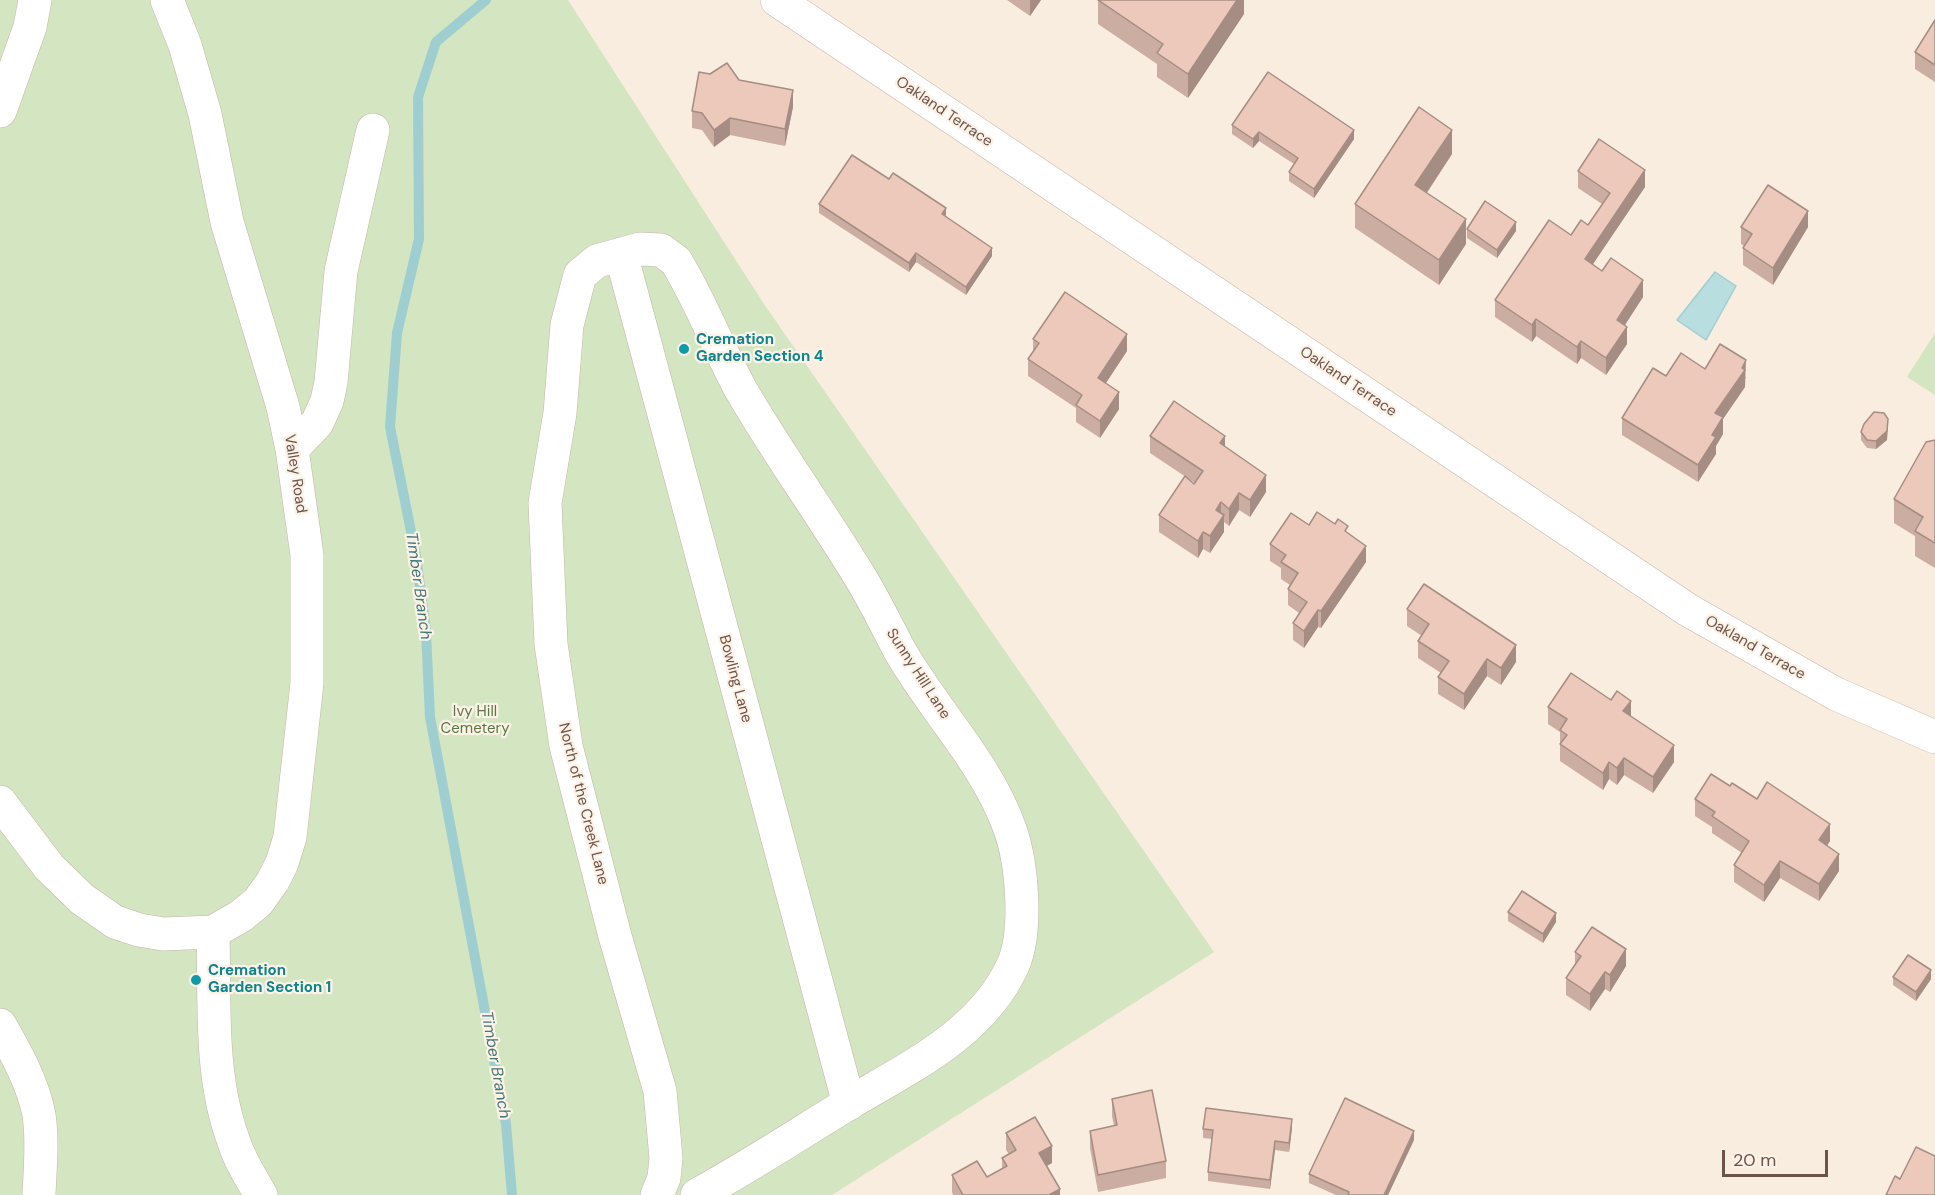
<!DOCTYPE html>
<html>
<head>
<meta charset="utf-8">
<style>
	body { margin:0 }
	#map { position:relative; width:1935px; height:1195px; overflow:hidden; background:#f9ede0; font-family:"DM Sans",sans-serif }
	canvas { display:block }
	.scale { position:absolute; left:1722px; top:1150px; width:106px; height:27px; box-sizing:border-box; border:3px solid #6d534a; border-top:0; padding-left:8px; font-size:18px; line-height:21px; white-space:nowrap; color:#6d534a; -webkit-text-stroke:4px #fdf2e6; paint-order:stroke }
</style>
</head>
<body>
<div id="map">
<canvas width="1935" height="1195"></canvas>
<div class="scale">20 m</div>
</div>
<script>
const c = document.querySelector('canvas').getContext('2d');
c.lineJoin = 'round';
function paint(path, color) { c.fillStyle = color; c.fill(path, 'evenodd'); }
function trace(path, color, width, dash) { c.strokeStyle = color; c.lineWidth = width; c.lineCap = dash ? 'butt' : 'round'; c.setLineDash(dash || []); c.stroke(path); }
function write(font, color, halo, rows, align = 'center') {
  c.font = font + ' "DM Sans",sans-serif'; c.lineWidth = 4.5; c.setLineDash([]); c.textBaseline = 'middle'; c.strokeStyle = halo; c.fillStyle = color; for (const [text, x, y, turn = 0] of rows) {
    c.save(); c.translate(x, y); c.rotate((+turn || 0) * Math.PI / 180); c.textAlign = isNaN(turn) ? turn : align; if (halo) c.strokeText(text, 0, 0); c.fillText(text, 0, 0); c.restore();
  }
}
paint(new Path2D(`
	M0,0H568L764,304L1214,952L832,1195H0Z
	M1935,333V395L1907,377Z`), '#d3e5c1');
const water = new Path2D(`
	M1715,272L1736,286L1706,340L1677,320Z`);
paint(water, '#b8dee0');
trace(water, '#9fced1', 1.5);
trace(new Path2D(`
	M486,0L436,42L418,97L419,239L397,333L390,427L416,556L426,632L430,717L506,1124L512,1195`), '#9fced1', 10);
const minor = new Path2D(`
	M777,0L1688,610L1836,694L1935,737
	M0,111L30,27L35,0
	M621,254L849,1104
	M292,449L317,423L327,401L331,382L341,271L373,130
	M0,802L49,867L82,899L115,922L139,930L163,934L213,932L241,916L258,902L273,881L282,863L290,837L307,683V555L292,449L283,407L227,222L205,114L185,45L167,0
	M213,932C215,1002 209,1076 234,1142C240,1161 251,1178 261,1195
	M0,1025C16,1053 33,1083 39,1115C43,1141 40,1169 39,1195
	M657,1195L664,1178L666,1158L660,1091L615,936L566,746L551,644L545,503L560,413L567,325L580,275L597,261L640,249L661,250L676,261C701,302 718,348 741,390C777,452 819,510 857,572C873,597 886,625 900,651C935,712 986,762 1010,829C1022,863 1028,931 1013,965C982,1034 908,1068 846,1105C797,1135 748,1167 697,1195`);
trace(minor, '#c8b4a9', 34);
trace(minor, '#fff', 33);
paint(new Path2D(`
	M1007,0H1041L1030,16Z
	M1098,0H1244V14L1188,98L1157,77V64L1098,24Z
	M1935,20V82L1915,69V52Z
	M739,80L793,107L785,146L730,135L714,147L702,130L692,128V111Z
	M1232,125L1354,139L1314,198L1289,181V172L1294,164L1259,141L1253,148L1232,134Z
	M1452,154L1427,193L1466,244L1439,285L1355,228V204Z
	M1578,171L1645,187L1592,265L1643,297L1625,325L1627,344L1606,375L1581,358L1577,364L1536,336L1532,342L1495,317V300L1571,235L1588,225L1602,204L1578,188Z
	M819,204L946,216L992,256L966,295L916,262L909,272L819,213Z
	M1741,227H1808L1773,285L1743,265V248L1744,246L1741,244Z
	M1467,229L1516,231L1497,258L1467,238Z
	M1033,339L1127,351L1106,383L1119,409L1100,438L1076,422V408L1028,376V359L1033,352Z
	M1705,369L1746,377L1745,379V387L1723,419V434L1716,446V454L1698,482L1622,435V418L1666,376Z
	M1888,428L1887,440L1876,449L1867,448L1861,440V432Z
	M1150,436L1225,447L1266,492L1250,517L1239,510L1229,526L1224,522V532L1210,553L1203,549L1198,558L1159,532V515L1195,483L1150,453Z
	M1935,440V568L1915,556V536L1894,523V499Z
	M1309,525L1348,533L1366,562L1321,628L1318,627L1304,648L1293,640V623L1299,613L1288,605V589L1290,585L1281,579V568L1270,561V544Z
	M1407,609L1516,662L1501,685L1487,676L1464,710L1438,694V677L1441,673L1418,658V641L1422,636L1407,626Z
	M1548,707L1631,716L1674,762L1653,793L1624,775L1617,785L1609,779L1603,790L1560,761V732L1548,724Z
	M1730,786L1757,799L1830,841L1827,846L1839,871L1819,901L1780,878L1764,902L1734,882V865L1742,853L1712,833V827L1695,816V799Z
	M1508,912L1556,922L1543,943L1508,921Z
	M1575,952L1626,966L1610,992L1605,989L1590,1011L1566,995V978L1575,964Z
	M1893,977L1931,979L1916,1001L1893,985Z
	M1112,1099L1166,1161V1178L1098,1192L1090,1148V1131L1114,1126L1112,1116Z
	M1292,1128L1289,1152L1275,1150L1270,1189L1208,1181V1172L1212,1139L1203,1138V1129Z
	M1006,1133L1052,1163L1047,1166L1060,1195H953L952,1192V1175L987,1177L1002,1169V1158L1009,1154L1006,1150Z
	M1414,1140L1388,1195H1336L1309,1183V1174Z`), '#cbada1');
paint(new Path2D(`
	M1030,0H1041L1030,16Z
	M1237,0H1244V14L1188,98V74Z
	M793,90V107L785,146V129Z
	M730,118V135L714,147V130Z
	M1354,130V139L1314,198V189Z
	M1452,130V154L1415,210V185Z
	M1259,132V141L1253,148V139Z
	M1645,170V187L1585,276V259Z
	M946,208V216L942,214Z
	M1808,211V227L1773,285V268Z
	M1466,219V244L1439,285V260Z
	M1516,222V231L1497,258V250Z
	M992,248V256L966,295V287Z
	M916,253V262L909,272V263Z
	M1643,280V297L1617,337V320Z
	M1536,319V336L1532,342V325Z
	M1627,327V344L1606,375V358Z
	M1127,334V351L1098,395V378Z
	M1581,341V358L1577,364V347Z
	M1746,360L1745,387L1723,419V434L1716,446V454L1698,482V465L1715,413Z
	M1119,392V409L1100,438V421Z
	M1888,419L1887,440L1876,449V441Z
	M1225,436V453L1220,443Z
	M1266,475V492L1250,517V500Z
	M1239,493V510L1229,526V509Z
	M1221,502V519L1224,515V532L1210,553V536L1216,510Z
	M1203,532V549L1198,558V541Z
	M1366,546V562L1321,628V611Z
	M1318,610V627L1304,648V631Z
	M1516,645V662L1501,685V668Z
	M1487,659V676L1464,710V694Z
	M1631,701V718L1623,711Z
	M1674,745V762L1653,793V777Z
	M1624,758V775L1617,785V768Z
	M1609,762V779L1603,790V773Z
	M1830,824V841L1819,857V840Z
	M1839,854V871L1819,901V884Z
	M1780,861V878L1764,902V885Z
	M1556,913V922L1543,943V934Z
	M1626,949V966L1610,992V975Z
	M1931,970V979L1916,1001V992Z
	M1605,972V989L1590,1011V994Z
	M1292,1119V1128L1289,1152V1143Z
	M1414,1131V1140L1388,1195H1384Z
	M1275,1141V1150L1270,1189V1180Z
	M1052,1146V1163L1039,1170V1153Z
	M1060,1189V1195H1049Z`), '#a58d83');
const building = new Path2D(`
	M1098,0H1237L1188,74L1157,53L1163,44Z
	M1935,20V65L1915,52Z
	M727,63L739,80L793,90L785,129L730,118L714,130L702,113L692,111L699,72L710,74Z
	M1268,72L1354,130L1314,189L1289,172L1298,158L1259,132L1253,139L1232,125Z
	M1419,107L1452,130L1415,185L1466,219L1439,260L1355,204Z
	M1599,139L1645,170L1585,259L1602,271L1611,258L1643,280L1617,320L1627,327L1606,358L1581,341L1577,347L1536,319L1532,325L1495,300L1549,220L1571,235L1581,220L1588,225L1610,193L1578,171Z
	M852,155L889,179L893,173L946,208L942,214L992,248L966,287L916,253L909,263L819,204Z
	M1768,185L1808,211L1773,268L1743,248L1752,234L1741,227Z
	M1485,201L1516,222L1497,250L1467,229Z
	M1065,292L1127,334L1098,378L1119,392L1100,421L1076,405L1082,395L1028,359L1039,343L1033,339Z
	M1720,344L1746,360L1742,368L1745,370L1715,413L1723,417L1712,435L1716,437L1698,465L1622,418L1653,368L1666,376L1681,353L1705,369Z
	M1174,401L1225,436L1220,443L1266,475L1250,500L1239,493L1229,509L1221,502L1216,510L1224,515L1210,536L1203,532L1198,541L1159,515L1185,476L1194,484L1203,471L1150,436Z
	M1874,412L1884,413L1888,419L1887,431L1876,441L1867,440L1861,432L1864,424Z
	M1935,440V543L1915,531L1923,517L1894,499L1926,442Z
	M1317,512L1335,524L1338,519L1348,526L1345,531L1366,546L1321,611L1318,610L1304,631L1293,623L1307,602L1288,589L1298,573L1281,562L1286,555L1270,544L1291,513L1309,525Z
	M1424,584L1516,645L1501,668L1487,659L1464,694L1438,677L1449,661L1418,641L1429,624L1407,609Z
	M1571,673L1611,700L1617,691L1631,701L1623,711L1674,745L1653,777L1624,758L1617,768L1609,762L1603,773L1560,744L1567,735L1560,730L1567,719L1548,707Z
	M1711,774L1730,786L1732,783L1757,799L1767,782L1830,824L1819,840L1839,854L1819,884L1780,861L1764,885L1734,865L1749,841L1712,816L1715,812L1695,799Z
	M1522,891L1556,913L1543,934L1508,912Z
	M1592,927L1626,949L1610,975L1605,972L1590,994L1566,978L1581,956L1575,952Z
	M1908,955L1931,970L1916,992L1893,977Z
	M1152,1090L1166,1161L1098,1175L1090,1131L1117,1125L1112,1099Z
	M1345,1098L1414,1131L1384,1195H1348L1349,1192L1309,1174Z
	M1206,1108L1292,1119L1289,1143L1275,1141L1270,1180L1208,1172L1213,1130L1203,1129Z
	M1035,1117L1052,1146L1039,1153L1060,1189L1049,1195H963L952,1175L977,1161L987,1177L1007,1166L1002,1158L1016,1150L1006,1133Z
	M1916,1147L1935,1156V1195H1886L1895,1176L1900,1179Z`);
paint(building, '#ecc9bb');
trace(building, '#a58d83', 1.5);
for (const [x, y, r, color] of [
	[684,349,6,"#0f9aa8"],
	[196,980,6,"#0f9aa8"]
]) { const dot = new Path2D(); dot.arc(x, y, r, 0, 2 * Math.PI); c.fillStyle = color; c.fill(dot); trace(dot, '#fdf2e6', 2); }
write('15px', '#6d534a', '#fdf2e6', [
	["Oakland Terrace",944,112,34],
	["Oakland Terrace",1348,382,34],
	["Valley Road",295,474,81],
	["Oakland Terrace",1755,648,30],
	["Sunny Hill Lane",918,674,57],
	["Bowling Lane",735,679,75],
	["North of the Creek Lane",583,804,76]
]);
write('bold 15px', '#0d838f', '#fdf2e6', [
	["Cremation",696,340],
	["Garden Section 4",696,357],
	["Cremation",208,971],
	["Garden Section 1",208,988]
], 'left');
write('15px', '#5a7846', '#fdf2e6', [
	["Ivy Hill",475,712],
	["Cemetery",475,729]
]);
write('italic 16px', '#437579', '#fdf2e6', [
	["Timber Branch",418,586,82],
	["Timber Branch",495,1065,80]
]);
</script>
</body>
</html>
